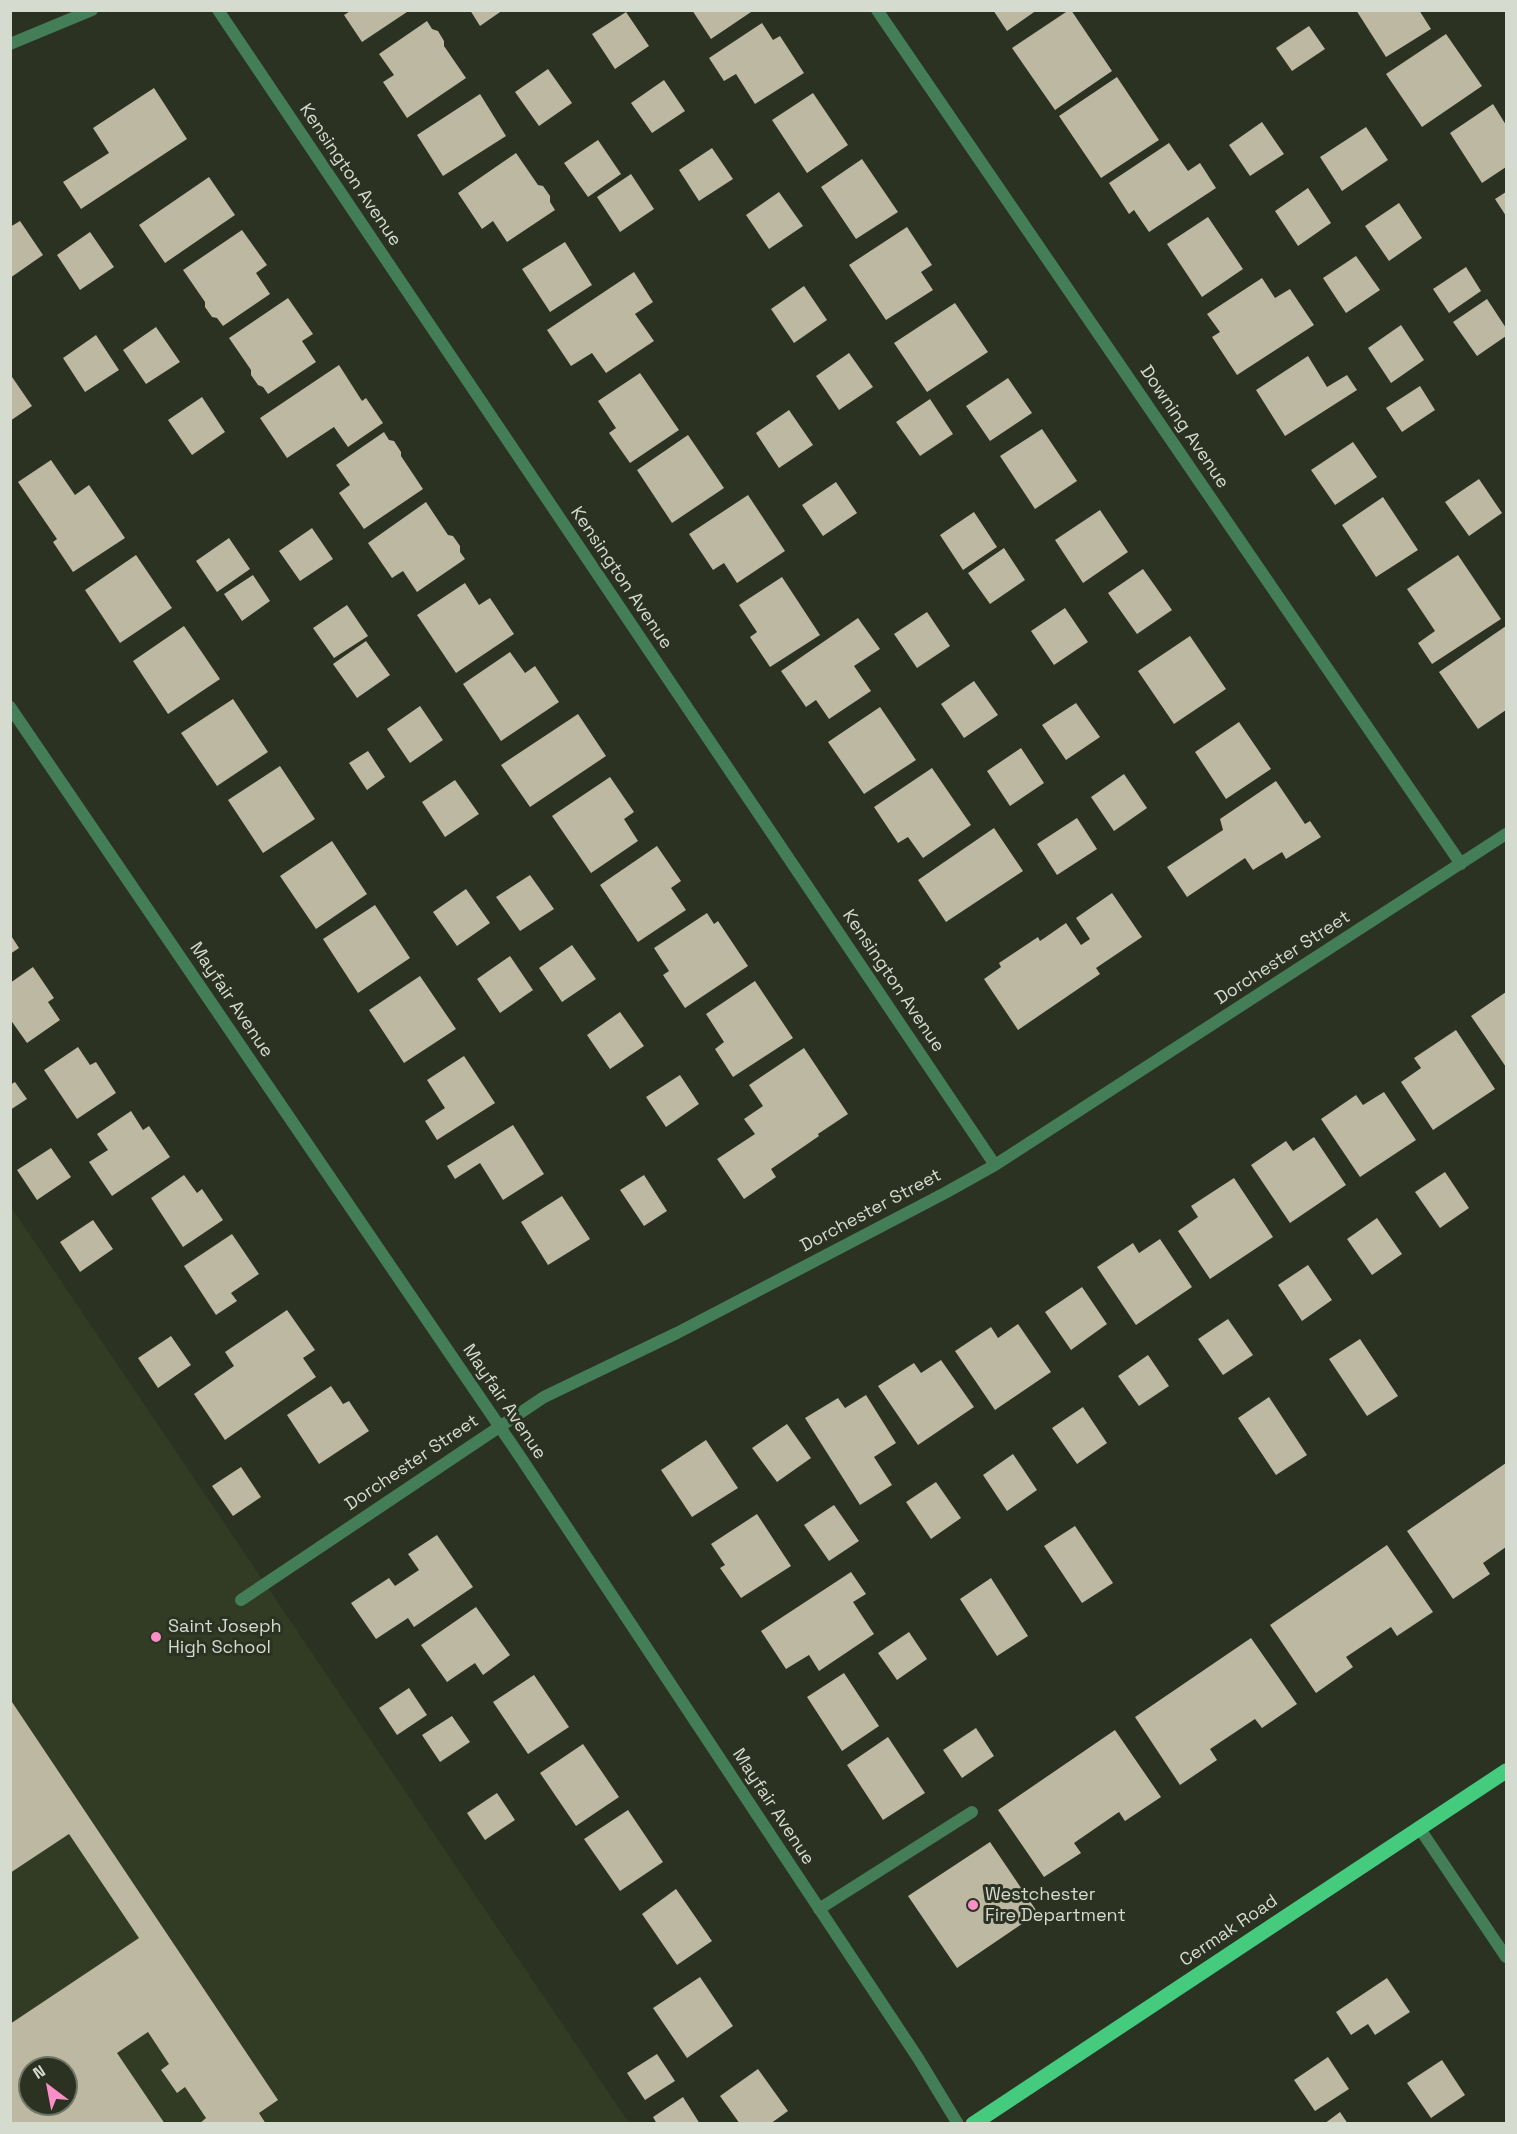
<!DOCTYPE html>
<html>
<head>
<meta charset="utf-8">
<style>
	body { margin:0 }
	#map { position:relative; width:1517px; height:2134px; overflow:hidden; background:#2b3221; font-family:"Space Grotesk",sans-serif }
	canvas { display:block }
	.frame { position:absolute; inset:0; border:12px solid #d6dbd0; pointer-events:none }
	.north { position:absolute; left:18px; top:2056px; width:60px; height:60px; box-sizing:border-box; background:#2b3221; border:2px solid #6f7667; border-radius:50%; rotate:328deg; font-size:16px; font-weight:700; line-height:24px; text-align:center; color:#d6dbd0 }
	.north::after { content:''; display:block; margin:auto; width:21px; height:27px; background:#fa8fc8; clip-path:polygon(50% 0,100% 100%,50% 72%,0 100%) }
</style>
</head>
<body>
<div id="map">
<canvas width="1517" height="2134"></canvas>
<div class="frame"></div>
<div class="north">N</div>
</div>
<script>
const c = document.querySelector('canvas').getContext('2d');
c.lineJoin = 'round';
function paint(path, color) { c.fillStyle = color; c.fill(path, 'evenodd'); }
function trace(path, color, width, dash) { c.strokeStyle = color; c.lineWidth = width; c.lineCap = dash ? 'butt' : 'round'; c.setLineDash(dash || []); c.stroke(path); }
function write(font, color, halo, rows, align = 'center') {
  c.font = font + ' "Space Grotesk",sans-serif'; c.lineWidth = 6; c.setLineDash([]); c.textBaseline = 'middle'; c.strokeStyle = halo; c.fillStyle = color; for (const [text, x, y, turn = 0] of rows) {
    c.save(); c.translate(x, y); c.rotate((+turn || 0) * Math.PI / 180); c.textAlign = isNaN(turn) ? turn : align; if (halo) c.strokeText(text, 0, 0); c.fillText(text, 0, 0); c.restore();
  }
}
paint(new Path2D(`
	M11,1207L629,2123H11ZM30,2068H66V2104H30Z`), '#323c24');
paint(new Path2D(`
	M352,10H410L362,42L344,15Z
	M470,10H503L480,26Z
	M692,10H754L711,39Z
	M993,10H1037L1007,31Z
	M1069,10H1071L1112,71L1055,110L1012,48Z
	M1356,10H1419L1431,29L1386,57Z
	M626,12L649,46L615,69L592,34Z
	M427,21L432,29L438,31L444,41V46L466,78L407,118L383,82L394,75L379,54Z
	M762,23L773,40L780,36L804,73L755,104L736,74L724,81L709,58Z
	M1309,26L1325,49L1292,71L1276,48Z
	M1446,34L1482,86L1422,127L1386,74Z
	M548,69L572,103L539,126L515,92Z
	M1117,77L1159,140L1101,178L1059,116Z
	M664,80L685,111L652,133L631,103Z
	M154,88L187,139L81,209L63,182L109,153L93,128Z
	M813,93L848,145L807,173L772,120Z
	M480,94L506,136L443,176L417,135Z
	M1493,104L1506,125V167L1482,183L1450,133Z
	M1262,122L1284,154L1250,176L1229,145Z
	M1366,127L1388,160L1342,191L1320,157Z
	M598,140L621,174L588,197L564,163Z
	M1169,143L1188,171L1200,163L1216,188L1149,232L1134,210L1129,214L1109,183Z
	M712,148L733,179L699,201L679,170Z
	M516,153L538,185L543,186L550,196V202L555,210L507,242L493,221L482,229L458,193Z
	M862,159L898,212L856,239L821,187Z
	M631,174L654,209L620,232L597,197Z
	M209,177L235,215L165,263L139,225Z
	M1308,188L1331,223L1298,246L1275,211Z
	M779,192L803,226L769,249L746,215Z
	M1506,192V216L1495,199Z
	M1399,203L1422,238L1389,261L1365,226Z
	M1208,217L1243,269L1202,297L1167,244Z
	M20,221L43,255L10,278V227Z
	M907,227L932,265L921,272L933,290L886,320L849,265Z
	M242,230L267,265L256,273L270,294L223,326L217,318L212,317L205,307V302L183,270Z
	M90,232L114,267L80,290L57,255Z
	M565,242L592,285L550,312L522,269Z
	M1356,256L1380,290L1346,313L1323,278Z
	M1466,267L1481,291L1449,313L1433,289Z
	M634,272L653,302L635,314L654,341L606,373L592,353L571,366L547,330Z
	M1262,278L1275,298L1290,289L1314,325L1237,375L1212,337L1220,332L1207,314Z
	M804,286L827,320L794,343L771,309Z
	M288,298L313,334L302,341L316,362L268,394L263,387L258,385L251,375V370L229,338Z
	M1487,299L1506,328V336L1477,356L1453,322Z
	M955,303L988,352L927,392L894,343Z
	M1401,325L1424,360L1391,383L1368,348Z
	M156,327L180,362L146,384L123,350Z
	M96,335L119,370L85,392L63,358Z
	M849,353L873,387L839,410L816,376Z
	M1308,356L1327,387L1347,375L1357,390L1285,436L1256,390Z
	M339,365L362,401L366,398L383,423L348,447L334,427L287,458L260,418Z
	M640,373L679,430L630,463L609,433L616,428L598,401Z
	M10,374L32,406L10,421Z
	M1008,378L1032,413L990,441L966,406Z
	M1420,386L1435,410L1402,432L1386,408Z
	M202,397L225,432L192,455L168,420Z
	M930,399L953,434L920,456L896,422Z
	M789,410L813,445L779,468L756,433Z
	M1042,429L1077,481L1035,509L1000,456Z
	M384,432L389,440L394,441L401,452V456L423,489L364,529L339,493L350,485L336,465Z
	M688,435L724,488L672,523L637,470Z
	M1353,442L1377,477L1335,505L1311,470Z
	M51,460L75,495L89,485L125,538L73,572L53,542L57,539L18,482Z
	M1479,479L1502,513L1469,536L1445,502Z
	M836,482L857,513L823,536L802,505Z
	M748,495L785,551L737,583L724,563L713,570L689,534Z
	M1383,497L1418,550L1376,577L1342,525Z
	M426,502L448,535L453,536L460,546V552L465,559L417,592L403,571L392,578L368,543Z
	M1100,510L1128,552L1083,583L1055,540Z
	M974,512L997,547L963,570L940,535Z
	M312,528L333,559L300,581L279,551Z
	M229,538L250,569L217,592L196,561Z
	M1004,548L1025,580L990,604L968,573Z
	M136,555L172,608L120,643L85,590Z
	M1458,555L1501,619L1432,664L1418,643L1435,631L1407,589Z
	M1143,569L1172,610L1137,634L1108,593Z
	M253,575L270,601L242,621L224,594Z
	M782,577L820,635L770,667L750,637L757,632L739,605Z
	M465,583L479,605L490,598L514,634L456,673L417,615Z
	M347,605L368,636L334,658L313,628Z
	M1065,608L1088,642L1054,665L1031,631Z
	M927,612L950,646L917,668L894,634Z
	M858,618L880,649L854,666L871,691L829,719L816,700L806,707L781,671Z
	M184,626L220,679L168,714L133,661Z
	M1506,626V710L1478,729L1439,672Z
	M1190,636L1226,689L1174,724L1138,671Z
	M366,641L390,675L357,698L333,664Z
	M510,652L525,673L535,666L559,702L501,741L463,684Z
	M974,681L998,715L964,738L941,704Z
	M233,699L268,752L217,786L181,733Z
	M1076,703L1100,737L1066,760L1042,725Z
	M420,706L443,740L410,763L387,729Z
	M880,707L916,760L864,794L828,742Z
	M578,714L606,756L530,807L501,765Z
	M1239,722L1271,769L1226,799L1195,752Z
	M1021,748L1044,783L1010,806L987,771Z
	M368,751L385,777L367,790L349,763Z
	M280,766L315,819L263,853L228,800Z
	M932,768L971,825L923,858L908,837L898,843L874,807Z
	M1124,774L1147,808L1114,831L1091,797Z
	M610,777L634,812L624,819L638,841L591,873L552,816Z
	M455,780L479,814L445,837L422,802Z
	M1276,781L1305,824L1310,821L1321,837L1286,859L1282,852L1253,870L1245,858L1187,897L1167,867L1223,830L1220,819Z
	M1077,818L1097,849L1057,875L1037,844Z
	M994,828L1023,871L946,922L918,880Z
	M332,841L367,894L316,929L280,876Z
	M657,846L681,881L671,888L686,910L638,942L600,885Z
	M530,875L554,909L520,931L496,897Z
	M466,889L490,923L457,946L433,912Z
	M1112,893L1142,937L1096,968L1100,974L1018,1030L984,979L1001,967L999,963L1038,937L1040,941L1066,923L1081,945L1090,939L1076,918Z
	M375,905L410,958L358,993L323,939Z
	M707,913L714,924L718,921L748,966L685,1008L663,975L669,971L654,948Z
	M10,934L19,948L10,954Z
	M572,945L596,979L562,1002L539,968Z
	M510,956L533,990L500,1013L477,979Z
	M33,967L54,998L48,1002L60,1020L27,1043L10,1019V983Z
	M420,976L456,1029L404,1063L369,1010Z
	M755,981L793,1038L733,1077L715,1049L724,1042L706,1014Z
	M1506,992V1067L1471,1016Z
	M620,1012L644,1046L610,1069L587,1035Z
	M1456,1030L1495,1089L1433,1130L1401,1082L1421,1068L1414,1058Z
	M78,1047L90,1065L96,1062L116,1093L77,1119L44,1070Z
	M804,1048L848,1114L818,1134L819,1136L771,1169L776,1177L744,1199L717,1159L755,1134L744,1119L763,1106L749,1085Z
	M464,1056L495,1103L437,1140L425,1121L445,1108L427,1080Z
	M680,1075L699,1104L666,1127L646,1097Z
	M15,1082L27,1099L10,1110V1085Z
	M1384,1092L1416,1140L1360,1177L1321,1119L1356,1095L1363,1105Z
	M131,1111L143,1130L149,1126L170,1157L112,1196L89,1162L108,1150L97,1134Z
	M513,1125L544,1174L503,1200L480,1163L455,1179L447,1166Z
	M1314,1137L1346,1185L1290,1223L1251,1165L1286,1141L1293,1151Z
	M51,1148L71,1177L37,1200L17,1170Z
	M1445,1172L1469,1208L1440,1228L1415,1192Z
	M184,1175L197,1193L202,1189L223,1220L183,1247L151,1198Z
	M644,1175L667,1211L644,1226L620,1190Z
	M1234,1178L1273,1237L1210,1279L1178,1231L1198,1217L1191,1206Z
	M562,1196L590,1239L548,1265L521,1222Z
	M1377,1218L1402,1254L1372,1275L1347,1239Z
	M93,1220L113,1249L80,1272L60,1242Z
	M232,1234L259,1274L231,1293L237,1301L216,1315L184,1266Z
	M1160,1239L1192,1287L1136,1325L1097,1267L1133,1243L1139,1253Z
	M1308,1265L1332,1300L1302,1321L1278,1285Z
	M1082,1287L1107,1324L1071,1350L1045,1312Z
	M287,1310L315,1350L303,1358L316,1377L225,1440L194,1394L234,1366L225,1352Z
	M1228,1319L1253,1355L1223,1375L1198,1339Z
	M1018,1324L1051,1372L995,1410L955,1351L991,1327L998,1338Z
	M171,1336L191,1365L158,1388L138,1358Z
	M1360,1339L1398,1396L1367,1416L1329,1359Z
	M1148,1355L1169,1386L1139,1406L1118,1376Z
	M941,1360L974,1407L918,1445L878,1386L914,1363L921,1373Z
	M331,1386L343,1404L349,1401L369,1431L319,1464L287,1415Z
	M866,1395L896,1443L874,1457L892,1485L860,1505L805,1418L838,1398L845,1408Z
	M1269,1397L1307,1455L1276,1475L1238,1418Z
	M1083,1407L1107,1443L1077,1464L1052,1428Z
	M787,1424L811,1458L777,1482L752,1448Z
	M706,1440L738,1488L692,1517L661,1470Z
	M1013,1454L1037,1490L1007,1511L983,1475Z
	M1506,1463V1547L1483,1563L1490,1574L1453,1599L1407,1531Z
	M241,1467L261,1497L233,1516L212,1486Z
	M936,1482L961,1518L931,1539L906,1502Z
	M834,1505L859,1541L829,1561L804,1525Z
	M757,1514L791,1566L741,1598L720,1568L725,1565L711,1544Z
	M1075,1526L1113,1583L1082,1603L1044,1546Z
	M437,1535L473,1587L414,1627L408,1618L376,1639L351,1603L389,1578L395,1586L419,1570L408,1554Z
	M1387,1545L1433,1612L1397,1636L1391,1627L1346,1657L1353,1667L1316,1693L1270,1625Z
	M851,1572L866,1594L853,1602L874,1634L819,1671L809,1655L786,1669L761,1631Z
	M991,1578L1028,1636L997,1656L960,1599Z
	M476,1607L510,1655L483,1675L475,1663L447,1682L421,1645Z
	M909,1632L927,1659L897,1680L878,1653Z
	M1251,1638L1297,1704L1262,1728L1255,1719L1210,1749L1217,1760L1180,1785L1135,1717Z
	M844,1673L879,1726L842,1751L807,1697Z
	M534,1675L569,1727L528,1754L493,1702Z
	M409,1688L427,1715L397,1735L379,1708Z
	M10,1699L278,2100L259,2113L266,2124H199L206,2118L185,2087L177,2093L161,2070L169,2064L148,2032L117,2053L165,2124H10V2024L139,1938L69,1834L10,1873ZM30,2068H66V2104H30Z
	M452,1716L470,1742L440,1762L422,1735Z
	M976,1728L994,1756L962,1778L943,1750Z
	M1115,1730L1161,1797L1125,1821L1119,1812L1074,1843L1081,1853L1044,1877L998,1810Z
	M888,1737L925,1793L883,1820L847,1765Z
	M583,1744L619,1797L576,1826L540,1773Z
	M497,1793L515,1820L485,1840L467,1813Z
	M628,1810L663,1862L620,1891L584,1839Z
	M990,1842L1038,1913L957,1968L908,1896Z
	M676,1889L712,1941L677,1965L642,1914Z
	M700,1977L733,2026L687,2058L653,2008Z
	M1387,1978L1410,2012L1375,2035L1368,2024L1351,2035L1336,2012Z
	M657,2054L675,2081L645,2100L627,2073Z
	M1328,2057L1349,2089L1315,2111L1294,2080Z
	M1442,2060L1465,2095L1431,2118L1407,2083Z
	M758,2069L788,2111L770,2124H740L720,2096Z
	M683,2097L700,2124H657L653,2117Z
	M1340,2112L1348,2124H1324Z`), '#bcb8a2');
trace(new Path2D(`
	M819,1909L972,1812`), '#447e58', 12);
trace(new Path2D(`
	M218,10L995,1165
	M877,10L1461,864
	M10,44L92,10
	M10,707L521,1458L918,2058L958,2124
	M241,1600L544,1397L677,1333L945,1193L995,1165L1506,834
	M1420,1829L1506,1957`), '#447e58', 12);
trace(new Path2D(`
	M973,2124L1506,1771`), '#45cb7e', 15);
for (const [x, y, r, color] of [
	[156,1637,6,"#fa8fc8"],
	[973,1905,6,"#fa8fc8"]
]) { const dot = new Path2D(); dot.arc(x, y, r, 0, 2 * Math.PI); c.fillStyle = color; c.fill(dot); trace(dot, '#2b3221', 2); }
write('18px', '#d6dbd0', '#2b3221', [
	["Kensington Avenue",350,175,56],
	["Downing Avenue",1184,427,56],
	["Kensington Avenue",621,578,56],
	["Dorchester Street",1283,958,-33],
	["Kensington Avenue",893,981,56],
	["Mayfair Avenue",231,1000,56],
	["Dorchester Street",871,1211,-28],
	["Mayfair Avenue",504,1402,56],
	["Dorchester Street",412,1463,-34],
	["Mayfair Avenue",773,1807,57],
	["Cermak Road",1229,1931,-34]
]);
write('18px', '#d6dbd0', '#2b3221', [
	["Saint Joseph",168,1627],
	["High School",168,1648],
	["Westchester",985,1895],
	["Fire Department",985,1916]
], 'left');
</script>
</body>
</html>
